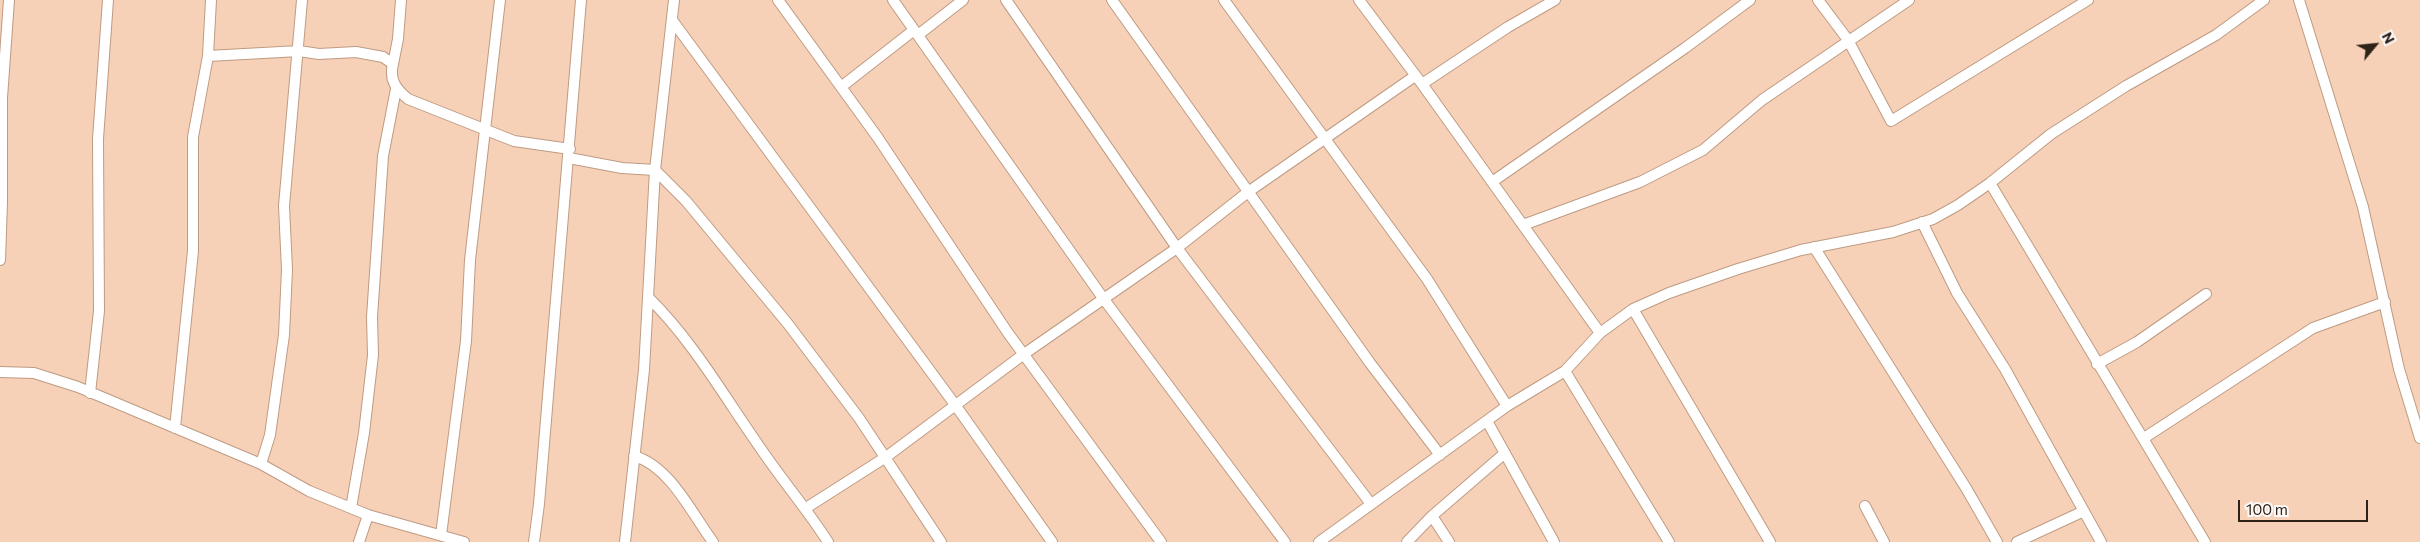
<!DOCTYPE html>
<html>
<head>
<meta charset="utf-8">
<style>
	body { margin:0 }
	#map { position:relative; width:2420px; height:542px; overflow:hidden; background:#f6d1b7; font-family:Commissioner,sans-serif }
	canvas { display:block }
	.north { position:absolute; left:2350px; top:20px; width:50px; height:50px; -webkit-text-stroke:4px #fdf9f7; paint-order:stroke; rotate:62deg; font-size:14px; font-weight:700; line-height:20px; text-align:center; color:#2f2218 }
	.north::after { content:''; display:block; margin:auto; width:18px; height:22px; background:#2f2218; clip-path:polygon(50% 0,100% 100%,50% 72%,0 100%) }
	.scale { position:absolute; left:2238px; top:500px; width:130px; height:22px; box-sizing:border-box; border:2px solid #2f2218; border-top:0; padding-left:6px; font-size:15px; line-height:18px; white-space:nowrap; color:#2f2218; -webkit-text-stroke:4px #fdf9f7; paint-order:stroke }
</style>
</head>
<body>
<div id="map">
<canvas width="2420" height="542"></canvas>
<div class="north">N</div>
<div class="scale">100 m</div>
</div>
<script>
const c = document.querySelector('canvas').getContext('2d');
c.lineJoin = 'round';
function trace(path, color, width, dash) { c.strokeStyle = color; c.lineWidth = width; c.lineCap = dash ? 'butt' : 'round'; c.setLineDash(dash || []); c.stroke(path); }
const minor = new Path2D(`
	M778,0L878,138L1008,333L1161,542
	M893,0L1103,298L1285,542
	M1006,0L1177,248L1371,504
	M1112,0L1370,363L1440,455
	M1224,0L1427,279L1507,406
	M1359,0L1422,84L1600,333
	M1818,0L1848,40L1891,121L2088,0
	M2299,0L2363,207L2399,369L2420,438
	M672,20L956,406L1052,542
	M918,35L963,0
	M208,56L299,51L319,54L356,52L383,57L393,64C389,80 396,89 408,99L514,141L570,149
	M393,64L398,39L401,0
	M1422,84L1508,27L1555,0
	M841,87L914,30
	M569,158L622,168L655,170L686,201L788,324L859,418L941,542
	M1492,182L1685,48L1750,0
	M1990,183L2205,542
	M1922,222L1957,293L2005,369L2101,542
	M1523,225L1640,182L1703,150L1762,100L1909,0
	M1814,247L1966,488L1997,542
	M0,260L2,202V98L9,0
	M648,297C692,340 724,396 759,446C781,479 807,509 828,542
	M1633,309L1770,542
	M2097,364L2137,342L2206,294
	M1565,371L1669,542
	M0,372L34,373L78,387L261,464L309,491L368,515L464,542
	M90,393L99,311L98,139L108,0
	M1487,421L1554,542
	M175,428L193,251V137L208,56L211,0
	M2144,438L2313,328L2385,302
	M634,456C670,466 692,514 713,542
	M261,464L270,435L284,335L287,270L284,206L302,0
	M1865,506L1884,542
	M351,508L364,433L373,355L372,317L383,156L396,89
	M806,508L886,457L1024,354L1177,248L1248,192L1415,76
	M1432,516L1449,542
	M441,535L466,341L470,260L500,0
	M359,542L368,515
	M534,542L539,504L581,0
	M625,542L644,370L655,170L674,0
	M1319,542L1507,406L1565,371L1600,333L1633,309L1669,293L1738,269L1801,250L1893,232L1933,219L1958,205L1990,183L2051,134L2126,86L2216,35L2264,0
	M1407,542L1432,516L1505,453
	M2017,542L2084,511`);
trace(minor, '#be9b83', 12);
trace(minor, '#fff', 10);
</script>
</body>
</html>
